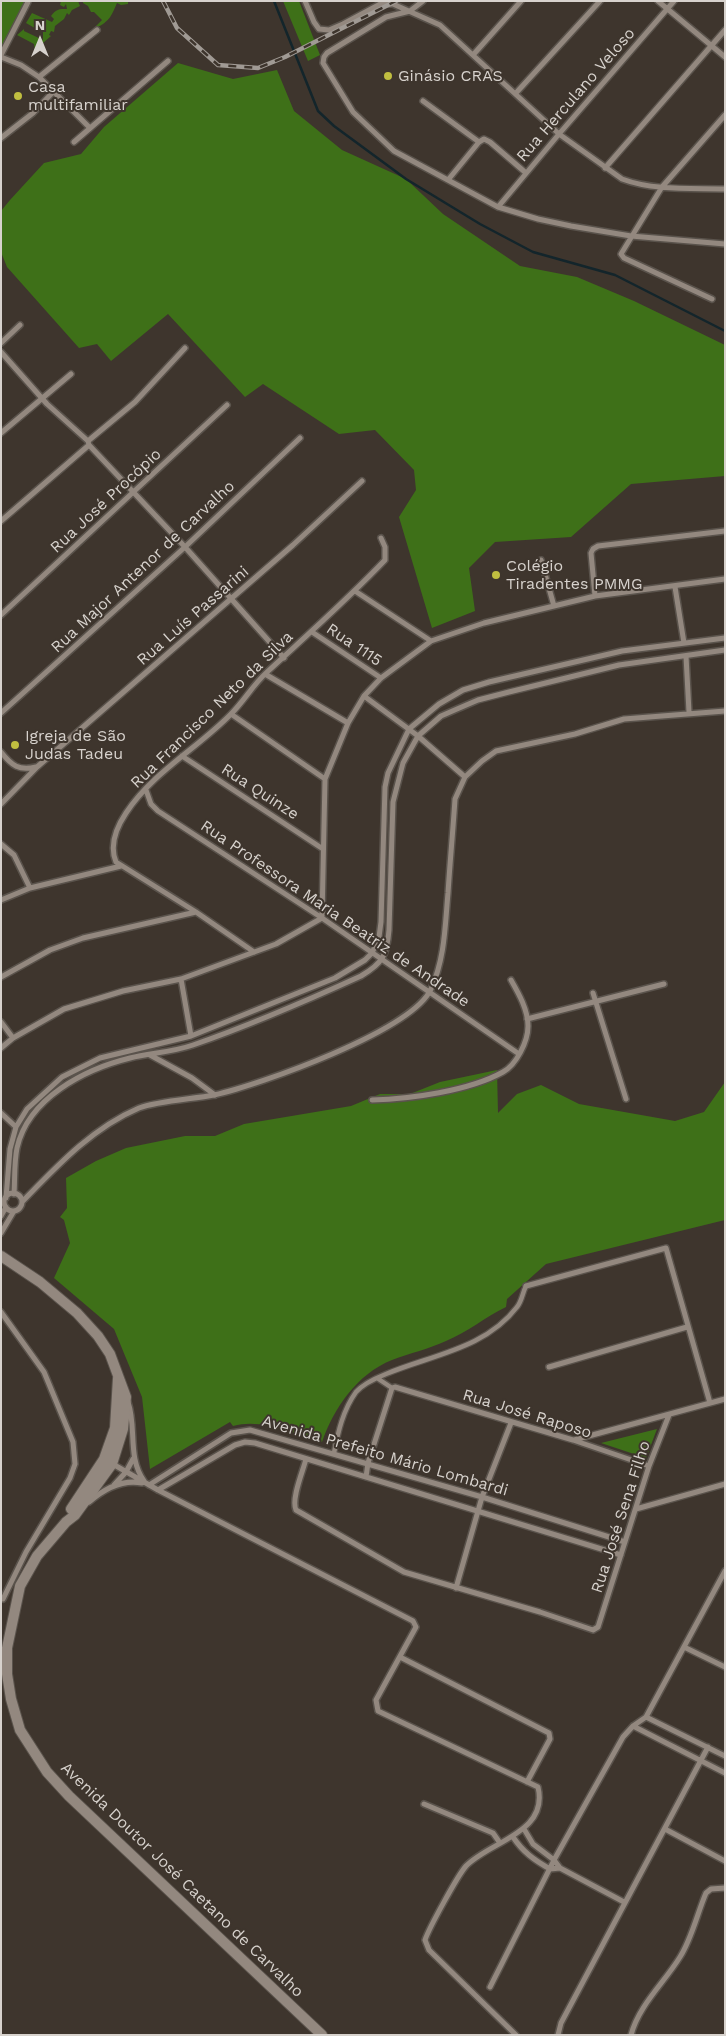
<!DOCTYPE html>
<html>
<head>
<meta charset="utf-8">
<style>
	body { margin:0 }
	#map { position:relative; width:726px; height:2036px; overflow:hidden; background:#3e352d; font-family:"Work Sans",sans-serif }
	canvas { display:block }
	.frame { position:absolute; inset:0; border:2px solid #d7d2cd; pointer-events:none }
	.north { position:absolute; left:15px; top:15px; width:50px; height:50px; -webkit-text-stroke:4px #3e352d; paint-order:stroke; rotate:0deg; font-size:14px; font-weight:700; line-height:20px; text-align:center; color:#d7d2cd }
	.north::after { content:''; display:block; margin:auto; width:18px; height:22px; background:#d7d2cd; clip-path:polygon(50% 0,100% 100%,50% 72%,0 100%) }
</style>
</head>
<body>
<div id="map">
<canvas width="726" height="2036"></canvas>
<div class="frame"></div>
<div class="north">N</div>
</div>
<script>
const c = document.querySelector('canvas').getContext('2d');
c.lineJoin = 'round';
function paint(path, color) { c.fillStyle = color; c.fill(path, 'evenodd'); }
function trace(path, color, width, dash) { c.strokeStyle = color; c.lineWidth = width; c.lineCap = dash ? 'butt' : 'round'; c.setLineDash(dash || []); c.stroke(path); }
function write(font, color, halo, rows, align = 'center') {
  c.font = font + ' "Work Sans",sans-serif'; c.lineWidth = 4; c.setLineDash([]); c.textBaseline = 'middle'; c.strokeStyle = halo; c.fillStyle = color; for (const [text, x, y, turn = 0] of rows) {
    c.save(); c.translate(x, y); c.rotate((+turn || 0) * Math.PI / 180); c.textAlign = isNaN(turn) ? turn : align; if (halo) c.strokeText(text, 0, 0); c.fillText(text, 0, 0); c.restore();
  }
}
paint(new Path2D(`
	M1,1H27L1,55Z
	M61,1H78L80,6L72,10L69,15L67,13L64,19L55,26L54,32L51,31L49,35L51,36L35,50L34,44L17,35L24,29V31L43,40V30L40,31L26,23L32,13L52,22L54,19L51,16C56,9 59,9 67,9L66,4L64,7L60,5Z
	M83,1H128V4L121,5L117,3C112,14 111,20 98,27L96,26L102,20L94,12H91L88,6L83,3Z
	M283,1H299L320,55L308,61Z
	M178,63L233,79L277,70L294,111L342,150L406,179L443,214L520,266L577,277L634,301L725,345V476L631,484L571,537L495,542L469,568L475,611L432,628L399,517L416,490L414,470L375,430L339,434L263,384L245,397L168,314L111,361L97,344L79,348L7,267L1,252V211L10,200L44,163L81,154L104,127Z
	M497,1070L498,1113L517,1094L541,1085L579,1104L675,1121L704,1112L725,1082V1220L546,1264L507,1299L506,1307C485,1317 468,1332 446,1341C429,1349 410,1353 392,1360C357,1374 334,1408 322,1442C293,1434 263,1418 233,1426L230,1422L150,1469L142,1397L114,1329L54,1278L70,1243L64,1220L60,1217L67,1208L66,1178L96,1161L126,1148L185,1136H215L244,1124L351,1106L380,1094H410L440,1082Z
	M657,1429L646,1458L601,1443Z`), '#3e7018');
trace(new Path2D(`
	M274,1L318,111L334,126L406,179L480,224L533,252L615,275L725,331`), '#13252b', 2.5);
const pedestrian = new Path2D(`
	M377,1378L392,1388
	M334,1453C338,1432 343,1410 356,1392C363,1384 376,1378 386,1374C431,1355 485,1349 517,1307C522,1301 522,1294 526,1286`);
const minor = new Path2D(`
	M305,1L314,22L319,29L329,30L343,24L384,2
	M423,1L410,11L386,17L327,53L324,57L323,63L353,112L394,151L498,207L538,219L571,226L631,236L725,244
	M658,1L725,57
	M382,4H393L440,25L559,134L622,179C654,191 692,188 725,189
	M1,55L28,2
	M473,55L521,1
	M1,57L21,65L39,77L89,127
	M39,77L97,30
	M516,93L600,1
	M423,101L479,142L484,139L490,142L526,173
	M1,138L33,113L54,91
	M74,142L168,61
	M605,168L725,30
	M448,180L479,142
	M498,207L559,134L674,1
	M712,299L624,258L621,254L662,187L725,115
	M1,343L20,325
	M1,352L47,404L88,441L89,445L185,547L284,658
	M1,433L71,374
	M88,441L135,402L185,348
	M1,521L89,445
	M541,560L554,606
	M675,587L684,643
	M355,591L431,641
	M595,596L591,553L593,549L598,546L725,531
	M1,615L227,405
	M312,632L381,678
	M686,656L689,712
	M265,674L348,723
	M364,696L418,736L465,777
	M1,713L185,547L300,438
	M231,714L325,779
	M1,752C12,766 19,771 36,767
	M182,756L323,849
	M146,790L151,804L158,811L322,918L519,1054
	M1,804L37,767L293,545L362,481
	M1,844L14,855L30,888
	M1,900L30,888L121,866
	M254,952L196,912L116,862C109,845 116,828 126,813C153,772 198,748 231,714C244,701 253,685 266,673C306,636 347,600 385,560V547L381,538
	M1,977L50,950L83,938L196,912
	M181,979L191,1036
	M593,993L626,1099
	M527,1019L664,984
	M1,1022L13,1038
	M1,1048L13,1038L64,1009L123,991L181,979L276,944L322,918L325,779L348,723L364,696L381,678L431,641L484,623L595,596L725,579
	M150,1055L192,1078L215,1095
	M372,1100C410,1099 469,1091 503,1072C516,1065 528,1042 528,1026C528,1010 519,994 511,980
	M1,1113L16,1127
	M4 1202a9 9 0 1 1 18 0a9 9 0 1 1-18 0Z
	M14,1194C15,1179 14,1163 17,1148C28,1098 85,1069 130,1058C151,1053 173,1052 193,1045C251,1025 306,1001 361,976C383,963 387,955 389,930L393,802L403,763L418,736L441,716L457,709L478,700L509,692L619,665L725,650
	M6,1198L10,1149L16,1127L27,1109L62,1077L100,1058L191,1036L335,978L365,960L372,953L379,937L381,922L385,787L388,773L409,729L439,704L463,690L489,682L622,651L725,638
	M22,1202C57,1166 92,1128 139,1108C158,1101 193,1099 214,1095C259,1085 412,1031 431,989C445,958 445,926 448,893C450,862 453,830 455,799L465,777L482,761L496,751L575,734L624,719L725,711
	M1,1216L6,1207
	M1,1233L14,1211
	M526,1286L666,1248L710,1403
	M1,1312L44,1372L73,1442L75,1464L70,1478L26,1552L3,1599
	M549,1367L687,1327
	M128,1402C137,1428 127,1457 144,1481
	M574,1440L725,1399
	M306,1459C303,1471 291,1499 296,1510L404,1572L540,1612L593,1630L598,1627L649,1466L669,1415
	M111,1463L158,1490L413,1621L416,1627L376,1700L378,1711L538,1787C549,1833 490,1841 466,1866C458,1875 429,1928 425,1940L429,1950L516,2035
	M366,1477L368,1463L392,1388L395,1387L573,1440L649,1466
	M114,1485L126,1472L133,1459
	M149,1485L231,1433L250,1430L482,1497L625,1542
	M158,1490L235,1445L245,1442L255,1443L621,1555
	M89,1502C104,1489 122,1479 142,1483
	M636,1509L725,1484
	M456,1588L482,1497L511,1423
	M684,1647L725,1667
	M400,1657L549,1733L550,1739L527,1782
	M646,1717L725,1756
	M633,1726L725,1773
	M424,1804L493,1833L500,1843
	M524,1829L533,1844L554,1860L560,1868L624,1902
	M665,1829L725,1861
	M513,1837C523,1852 534,1860 550,1869L560,1868
	M490,1987L554,1860L623,1737L633,1726L646,1717L725,1571
	M558,2035L561,2023L708,1747
	M631,2035C639,2005 664,1983 680,1957C692,1938 697,1914 706,1893L711,1889L725,1888`);
const secondary = new Path2D(`
	M1,1256L40,1282L77,1313L98,1336L110,1354L126,1397L123,1429L112,1464L75,1515L66,1522L37,1556L20,1586L7,1648V1674L11,1699L20,1730L47,1772L69,1796L322,2035
	M71,1509L104,1459L115,1428L118,1378`);
trace(pedestrian, '#5a534c', 7);
trace(minor, '#5a534c', 8);
trace(secondary, '#5a534c', 12);
trace(pedestrian, '#93887f', 4.5);
trace(minor, '#93887f', 5);
trace(secondary, '#93887f', 10);
const rail = new Path2D(`
	M163,1L177,28L218,65L258,68L285,57L396,1`);
trace(rail, '#a09a94', 4.5);
trace(rail, '#3e352d', 2.5, [8]);
for (const [x, y, r, color] of [
	[388,76,5,"#c0be40"],
	[18,96,5,"#c0be40"],
	[496,575,5,"#c0be40"],
	[15,745,5,"#c0be40"]
]) { const dot = new Path2D(); dot.arc(x, y, r, 0, 2 * Math.PI); c.fillStyle = color; c.fill(dot); trace(dot, '#3e352d', 2); }
write('16px', '#d7d2cd', '#3e352d', [
	["Ginásio CRAS",398,76],
	["Casa",28,87],
	["multifamiliar",28,105],
	["Colégio",506,566],
	["Tiradentes PMMG",506,584],
	["Igreja de São",25,736],
	["Judas Tadeu",25,754]
], 'left');
write('16px', '#d7d2cd', '#3e352d', [
	["Rua Herculano Veloso",576,95,-49],
	["Rua José Procópio",106,501,-43],
	["Rua Major Antenor de Carvalho",143,567,-43],
	["Rua Luís Passarini",193,616,-41],
	["Rua 1115",354,645,34],
	["Rua Francisco Neto da Silva",212,710,-44],
	["Rua Quinze",260,792,33],
	["Rua Professora Maria Beatriz de Andrade",335,914,34],
	["Rua José Raposo",527,1414,17],
	["Avenida Prefeito Mário Lombardi",385,1456,16],
	["Rua José Sena Filho",621,1517,-72],
	["Avenida Doutor José Caetano de Carvalho",182,1880,44]
]);
</script>
</body>
</html>
